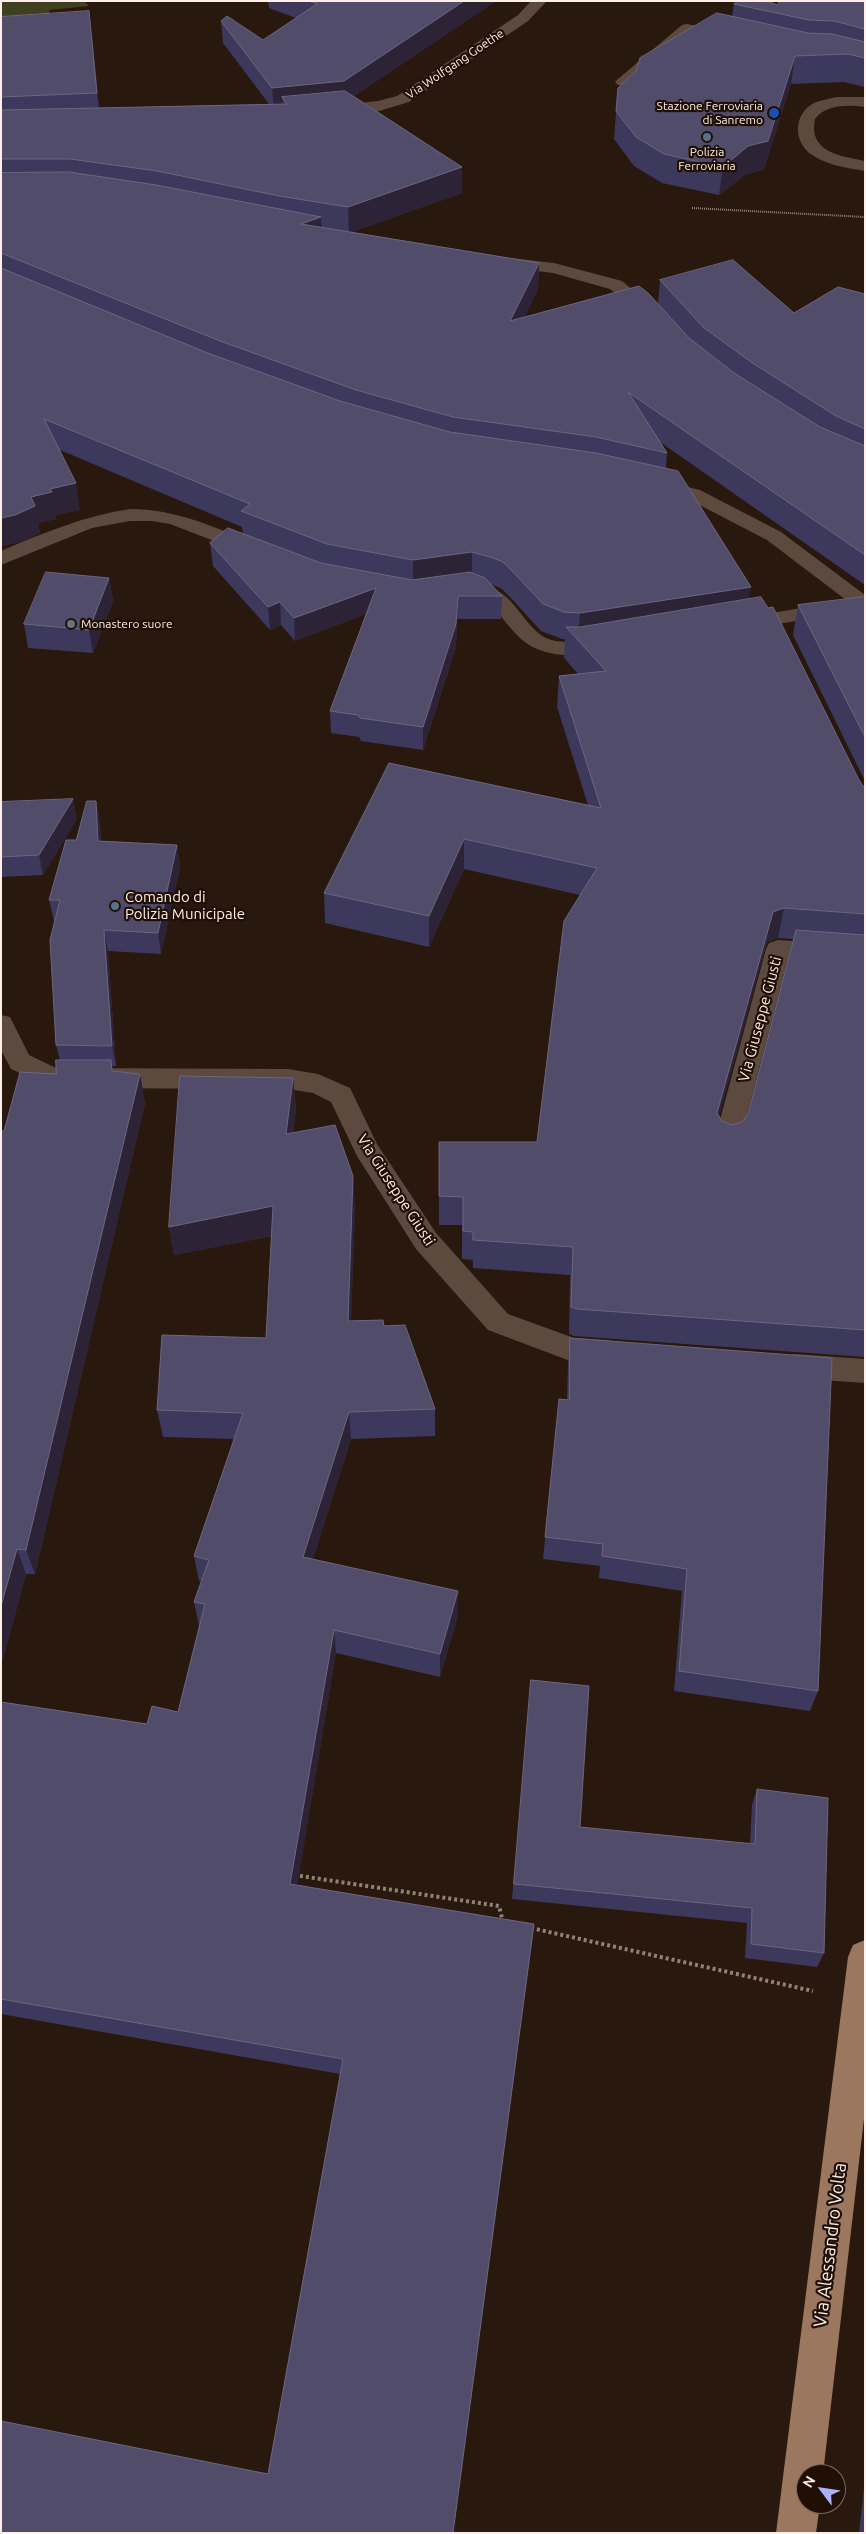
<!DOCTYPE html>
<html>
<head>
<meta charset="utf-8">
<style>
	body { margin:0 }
	#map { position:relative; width:866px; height:2534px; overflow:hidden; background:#29180d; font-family:Ubuntu,sans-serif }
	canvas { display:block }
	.frame { position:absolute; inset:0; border:2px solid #fdf0e9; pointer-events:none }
	.north { position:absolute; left:796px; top:2464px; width:50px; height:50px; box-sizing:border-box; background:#200f05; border:1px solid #786960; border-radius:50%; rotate:301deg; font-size:14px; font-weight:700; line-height:20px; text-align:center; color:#fdf0e9 }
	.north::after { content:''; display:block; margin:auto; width:18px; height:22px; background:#aab0fb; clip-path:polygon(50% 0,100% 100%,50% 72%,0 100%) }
</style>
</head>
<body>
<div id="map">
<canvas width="866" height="2534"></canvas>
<div class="frame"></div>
<div class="north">N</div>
</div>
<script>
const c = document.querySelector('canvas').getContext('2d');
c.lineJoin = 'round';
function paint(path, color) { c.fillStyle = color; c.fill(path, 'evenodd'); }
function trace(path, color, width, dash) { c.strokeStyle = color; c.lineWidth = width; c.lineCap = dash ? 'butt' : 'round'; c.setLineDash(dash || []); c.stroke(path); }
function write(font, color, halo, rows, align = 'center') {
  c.font = font + ' Ubuntu,sans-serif'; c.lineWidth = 4.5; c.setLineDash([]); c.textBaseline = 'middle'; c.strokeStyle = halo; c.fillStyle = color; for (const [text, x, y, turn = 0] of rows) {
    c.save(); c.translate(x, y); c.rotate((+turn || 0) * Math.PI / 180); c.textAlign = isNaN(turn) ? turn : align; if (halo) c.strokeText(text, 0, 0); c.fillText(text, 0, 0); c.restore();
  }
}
paint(new Path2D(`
	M1,1H84L89,6L49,10L53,25L1,37Z`), '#3f401d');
trace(new Path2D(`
	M692,208L865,217`), '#918279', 2, [1, 1]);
trace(new Path2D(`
	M294,1875L499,1906L503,1922
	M531,1928L813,1991`), '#918279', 4, [3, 3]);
paint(new Path2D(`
	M531,1H547L528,21L409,102L379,111L332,116L324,111L332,106L378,101L397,96L518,15Z
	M687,24L727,31L734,35L727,39L690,33L628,85H618L615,82L618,79L682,25Z
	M837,97H865V107C848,105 826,104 815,119C808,152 840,156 865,161V171C847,168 827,165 812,155C793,142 793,114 814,103C821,100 829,99 837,97Z
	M502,257L554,263L622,281L661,313L658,317H646L610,289L553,273L496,266L493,262L496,258Z
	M655,479L700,490L781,532L865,595V611L858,609L767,540L686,498L648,489L645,485L648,481Z
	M130,509C177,509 217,528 260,546L263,550L260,554L253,556L170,524L152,521H130L92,528L1,565V551C43,533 84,516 130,509Z
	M471,581C484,584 496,588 506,597C520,609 529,629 546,638C566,647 588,636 607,641L611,646L607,651C577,658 538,659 516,634C507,625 500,613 490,605C482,597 467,596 461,587L464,583Z
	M832,603L839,604L842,609L839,614L741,630L734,629L731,624L734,619L741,618Z
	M778,940L865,946V964L788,958L740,1142L736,1149L727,1152L718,1149L714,1142L766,949L769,943Z
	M1,1015L10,1017L29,1055L56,1068L288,1069L318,1074L350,1088L377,1144L436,1233L508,1314L574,1338L607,1340L617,1344L621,1352L617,1360L607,1364L573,1362L488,1330L416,1249L357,1156L331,1102L313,1093L288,1089L53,1088L11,1069L1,1050Z
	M794,1354L865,1359V1383L794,1378L784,1374L780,1366L784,1358Z`), '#5c4a3f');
paint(new Path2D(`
	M865,1940V2110L823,2474H806V2504H820L816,2533H776L848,1957L853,1945Z`), '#9c7760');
paint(new Path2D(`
	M268,1H496L354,96L462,167V193L352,232L539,263L538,289L524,318L658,304L660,280L794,313L865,294V585L660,442L667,453L666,468L749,599L859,780L863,786L865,787V1357L574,1336L569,1334L570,1275L473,1268V1260L462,1259V1225H439V1142H537L580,895L464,869L429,947L325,923L324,893L389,763L588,805L557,707L559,676L578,674L564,658L565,639H562L541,631L512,599L502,589L491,584L502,596L501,619H457L456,647L423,750L361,741L359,737L331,733L330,711L366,614L295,641L281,625L270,630L213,566L210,543L243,533L242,527L60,450L80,510L56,515V519L38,523L40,533L20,542L1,546V17L92,36L99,108L269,104L223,43L221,21L263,40L296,18L269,8ZM778,938L793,939L748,1114L742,1122L732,1125L722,1121L719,1116L767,942Z
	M865,1V87L844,82L791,84L764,169L745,175L719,195L662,183L634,166L614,139L618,88L732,16L734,4L777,5Z
	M109,578L113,601L93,653L28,648L24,624Z
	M865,597V781L793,635L798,605Z
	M96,801L100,823L101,841L177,845L180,867L161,954L108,951L116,1066H112L113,1071L140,1074L145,1103L35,1574H26L1,1666L4,1131L56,1074L60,1060L56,1045L55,921H54L49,900L76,840Z
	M1,802L77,819L43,875L1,877Z
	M293,1078L296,1108L293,1133L355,1205L351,1321L384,1326L435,1409V1436L351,1439L313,1559L458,1616L440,1677L336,1653L297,1885L534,1924L453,2533L268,2474L340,2074L1,2014V1702L147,1724L178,1712L199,1626L194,1602L201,1581H199L194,1556L234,1439L163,1437L157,1410L266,1338L272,1236L174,1255L169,1227Z
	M570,1338L818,1691L810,1711L674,1691L682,1591L599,1578L600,1566L543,1559L559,1399L567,1400L568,1362Z
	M531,1680L580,1827L750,1844L752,1805L757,1789L824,1953L817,1967L745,1958L747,1923L512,1899Z
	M865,2479V2533H859Z`), '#3d395c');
paint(new Path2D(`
	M464,1H496L345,102L282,97L283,109L274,110L272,88Z
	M89,11L92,36L100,118L97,93Z
	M795,56L791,84L764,169L745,175L719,195L723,167Z
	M462,167V193L349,233L348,207Z
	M321,217L323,243L301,224Z
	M539,263L538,289L510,348V321Z
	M76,483L80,510L56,515V519L38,523L40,533L20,542L1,546V518L31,497L50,489Z
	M472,552V579L413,587V560Z
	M109,578L113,601L93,653L89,630Z
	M751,587L747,613L578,640L580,613Z
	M376,588L377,610L295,641L294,618Z
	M458,596L456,647L423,750V727Z
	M280,602L281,625L270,630L268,607Z
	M73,799L77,819L43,875L39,855Z
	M96,801L100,823L102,863L98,841Z
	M464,839V869L429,947V916Z
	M177,845L180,867L161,954L158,933Z
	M784,908L778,938L767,942L712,1142L717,1113L773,912Z
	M104,930L108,951L116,1066L112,1046Z
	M140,1074L145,1103L35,1574L26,1550Z
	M293,1078L296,1108L289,1164L286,1134Z
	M353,1176L355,1205L350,1349L348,1321Z
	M273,1206L276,1235L174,1255L169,1227Z
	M349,1412L351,1439L306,1582L303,1557Z
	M17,1549L26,1574L1,1666V1606Z
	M458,1591V1616L440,1677V1654Z
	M334,1630L336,1653L294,1904L290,1884Z`), '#2d2336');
const building = new Path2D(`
	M310,1H464L344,81L272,88L221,21L227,16L263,40L317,4Z
	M739,1H768L777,5L780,1H865V29L834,21L809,20L734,4Z
	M89,11L97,93L1,97V17Z
	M717,13L808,33L832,34L865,42V58L848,54L795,56L768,141L748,146L723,167L664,154L636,137L616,111L618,88L636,71L640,58Z
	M345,91L462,167L348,207L279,196L157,171L70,159H1V110L287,104L282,97Z
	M69,172L156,185L321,217L301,224L539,263L510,321L639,286L649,294L689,338L734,373L820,427L865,446V555L628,392L667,453L596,437L453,417L356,390L220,341L1,253V173Z
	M733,260L794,313L838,287L865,294V429L836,416L751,362L703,327L660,280Z
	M1,268L205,352L340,401L450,432L596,453L678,471L751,587L580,613L564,612L543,604L513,572L503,562L493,558L472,552L413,560L327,544L241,511L250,504L44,419L76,483L50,489L52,492L31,497L35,506L15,515L1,518Z
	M228,528L321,563L412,580L470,572L485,578L502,596H458L456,624L423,727L360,718L358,715L330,711L376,588L294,618L280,602L268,607L210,543Z
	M46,572L109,578L89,630L24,624Z
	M761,597L768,608L773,607L859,780L863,786L865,787V914L784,908L773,912L717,1113L722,1121L732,1125L742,1122L748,1114L796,930L865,935V1330L577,1309L571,1307L573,1247L473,1240V1232L463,1231V1197L439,1196V1142H537L564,921L597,868L464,839L429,916L324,893L389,763L601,808L559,676L606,671L566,627H580Z
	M865,597V737L798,605Z
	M73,799L39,855L1,857V802Z
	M87,801H96L98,841L177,845L158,933L104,930L112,1046L56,1045L50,940L60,900H49L66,840H76Z
	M56,1060H111L112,1071L140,1074L26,1550L17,1549L1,1606V1131H4L20,1072L56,1074Z
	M180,1076L293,1078L286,1134L335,1125L353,1176L348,1321L383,1320L384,1326L405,1325L435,1409L349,1412L303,1557L458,1591L440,1654L334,1630L290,1884L534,1924L453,2533H1V2421L268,2474L343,2059L1,1999V1702L147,1724L152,1706L178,1712L205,1604L194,1602L209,1560L194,1556L243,1413L157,1410L162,1335L266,1338L273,1206L169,1227Z
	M570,1338L832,1358L818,1691L679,1671L687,1569L602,1556L603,1544L545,1537L559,1399L569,1400Z
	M531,1680L589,1686L580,1827L755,1844L757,1789L828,1798L824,1953L751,1944L752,1908L514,1884Z`);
paint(building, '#524c6b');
trace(building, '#6d667f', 1);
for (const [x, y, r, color] of [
	[774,113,6,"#1a4fb4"],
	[707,137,5,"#5c6f8a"],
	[71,624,5,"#6b7280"],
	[115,906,5,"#5c6f8a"]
]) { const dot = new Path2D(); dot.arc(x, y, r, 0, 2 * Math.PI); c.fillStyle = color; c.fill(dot); trace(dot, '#200f05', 2); }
write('12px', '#fdf0e9', '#200f05', [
	["Via Wolfgang Goethe",455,64,-34]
]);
write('12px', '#fdf0e9', '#200f05', [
	["Stazione Ferroviaria",763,106],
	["di Sanremo",763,120],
	["Polizia",707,152,"center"],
	["Ferroviaria",707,166,"center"],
	["Monastero suore",81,624,"left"]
], 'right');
write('15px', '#fdf0e9', '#200f05', [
	["Comando di",125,897],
	["Polizia Municipale",125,914]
], 'left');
write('15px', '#fdf0e9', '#200f05', [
	["Via Giuseppe Giusti",760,1019,-75],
	["Via Giuseppe Giusti",396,1190,57]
]);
write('18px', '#fdf0e9', '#200f05', [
	["Via Alessandro Volta",830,2245,-83]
]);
</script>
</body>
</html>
